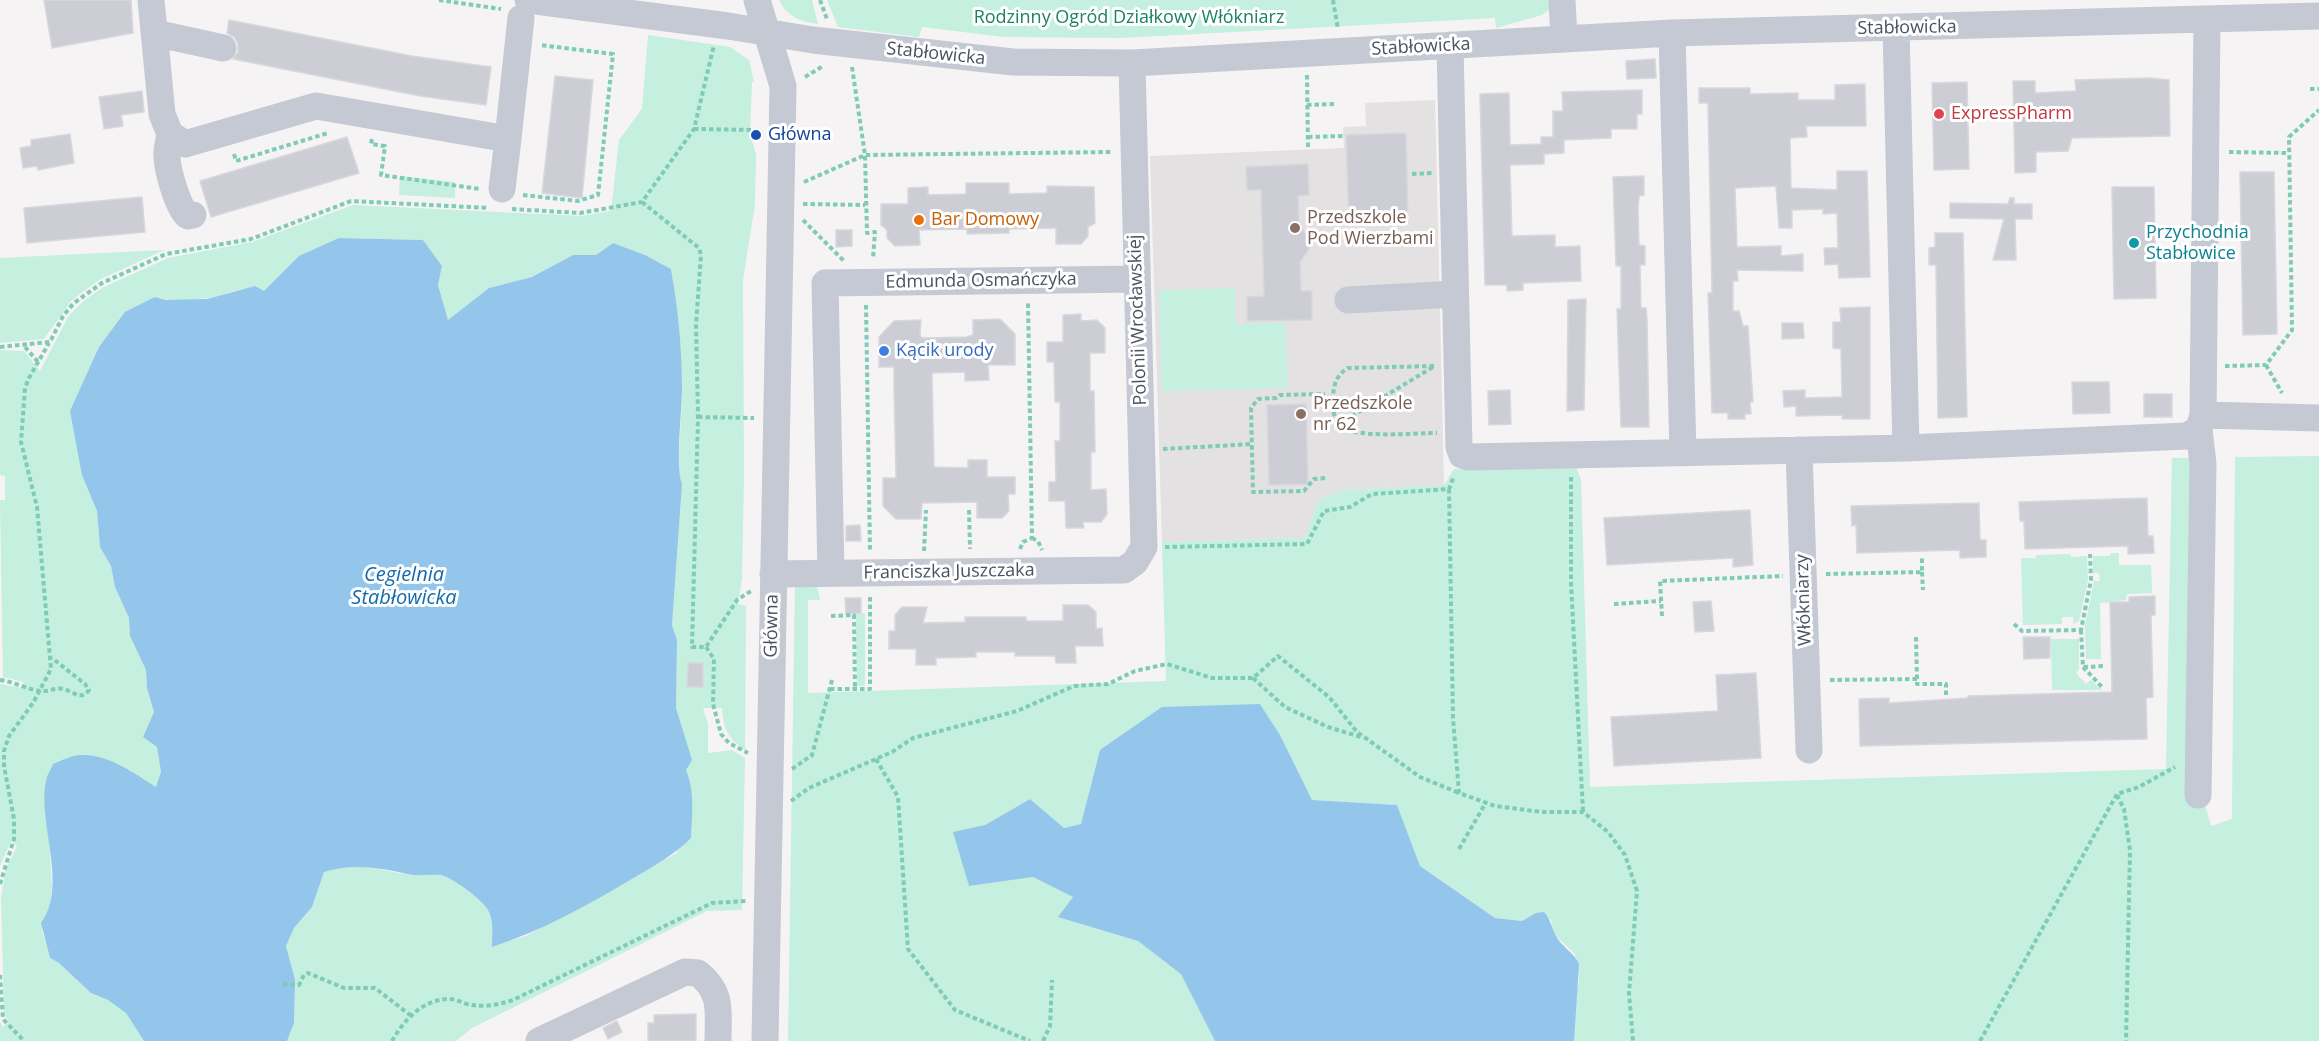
<!DOCTYPE html>
<html>
<head>
<meta charset="utf-8">
<style>
	body { margin:0 }
	canvas { display:block; background:#f5f3f3 }
</style>
</head>
<body>
<canvas width="2319" height="1041"></canvas>
<script>
const ctx = document.querySelector('canvas').getContext('2d');
ctx.lineJoin = 'round';
function paint(path, color) {
  ctx.fillStyle = color;
  ctx.fill(path, 'evenodd');
}
function trace(path, color, width, dash) {
  ctx.strokeStyle = color;
  ctx.lineWidth = width;
  ctx.lineCap = dash ? 'butt' : 'round';
  ctx.setLineDash(dash || []);
  ctx.stroke(path);
}
function drawText(font, color, halo, rows, align = 'center') {
  ctx.font = font + ' "Open Sans",sans-serif';
  ctx.lineWidth = 6;
  ctx.setLineDash([]);
  ctx.textBaseline = 'middle';
  ctx.strokeStyle = halo;
  ctx.fillStyle = color;
  for (const [text, x, y, turn = 0] of rows) {
    ctx.save();
    ctx.translate(x, y);
    ctx.rotate((+turn || 0) * Math.PI / 180);
    ctx.textAlign = isNaN(turn) ? turn : align;
    if (halo) ctx.strokeText(text, 0, 0);
    ctx.fillText(text, 0, 0);
    ctx.restore();
  }
}
const education = new Path2D(`
	M 1435,100 L 1444,485 L 1342,490 L 1318,501 L 1305,538 L 1162,542 L 1150,156 L 1344,148 L 1343,127 L 1366,126 L 1365,103 Z`);
const green = new Path2D(`
	M 779,0 L 812,0 L 818,24 C 800,21 787,17 779,0 Z
	M 827,0 L 1550,0 L 1550,9 L 1542,15 L 1496,28 L 1495,18 L 1122,38 L 1004,37 L 922,27 L 919,37 L 838,27 Z
	M 648,35 L 730,47 L 749,60 L 754,82 L 752,82 L 750,134 L 756,154 L 755,204 L 743,280 L 744,475 L 742,578 L 738,604 L 746,606 L 745,750 C 728,739 723,728 722,708 L 703,708 L 708,724 L 708,753 L 732,750 L 745,758 L 742,910 L 707,911 L 472,1028 L 456,1041 L 287,1041 L 294,1023 L 295,981 L 286,946 L 294,928 L 312,907 L 324,872 C 358,860 379,871 411,875 C 421,876 433,874 443,876 C 457,879 481,898 488,909 C 494,919 492,935 492,946 L 526,936 L 677,853 L 689,778 L 686,770 L 684,735 L 676,708 L 677,640 L 672,625 L 682,484 C 675,464 683,414 682,388 C 682,350 678,307 671,269 L 645,255 L 613,243 L 596,255 L 573,255 L 532,277 L 489,288 L 448,320 L 438,285 L 442,266 L 423,240 L 339,238 L 264,291 C 247,283 227,295 208,298 C 192,301 171,302 155,297 L 99,347 L 89,373 L 82,475 L 97,511 L 100,547 L 111,566 L 115,587 L 129,618 L 130,636 L 146,670 L 147,688 L 154,712 L 143,737 L 157,747 L 161,772 L 156,788 L 129,770 L 53,764 L 46,782 L 52,887 L 49,913 L 42,931 L 50,958 L 59,963 L 91,993 L 108,1000 L 126,1013 L 144,1041 L 0,1041 L 0,1021 L 2,1027 L 9,1022 L 4,1013 L 1,897 L 6,869 L 17,846 L 11,841 L 0,866 L 0,684 L 22,688 L 24,682 L 3,677 L 0,500 L 5,500 L 5,476 L 0,475 L 0,350 L 24,351 L 40,371 L 69,315 L 86,299 L 104,287 L 168,258 L 252,242 L 353,205 L 582,216 L 611,211 L 619,140 L 642,109 Z
	M 400,176 L 455,182 L 455,198 L 399,195 Z
	M 164,250 L 99,280 L 72,300 L 44,339 L 0,343 L 0,258 Z
	M 1235,288 L 1236,324 L 1285,323 L 1288,388 L 1162,391 L 1159,290 Z
	M 2319,456 L 2319,1041 L 1574,1041 L 1575,997 L 1579,980 L 1575,954 L 1555,935 L 1551,920 L 1536,913 L 1522,921 L 1495,918 L 1420,866 L 1397,805 L 1312,800 L 1280,735 L 1260,704 L 1232,706 L 1100,750 L 1081,824 L 1064,828 L 1030,799 L 985,825 L 954,832 L 969,886 L 1033,877 L 1073,897 L 1059,917 L 1138,941 L 1182,974 L 1215,1041 L 788,1041 L 795,584 L 817,586 L 820,600 L 808,600 L 808,693 L 1166,681 L 1162,542 L 1305,538 L 1318,501 L 1342,490 L 1444,485 L 1454,469 L 1576,468 L 1581,479 L 1590,787 L 2166,769 L 2172,458 L 2192,458 L 2190,753 L 2211,826 L 2232,819 L 2235,457 Z
	M 2111,553 L 2119,553 L 2119,565 L 2151,565 L 2152,593 L 2127,594 L 2126,600 L 2100,603 L 2101,659 L 2086,659 L 2085,626 L 2094,581 L 2100,581 L 2099,573 L 2093,573 L 2093,556 L 2110,556 Z
	M 2070,554 L 2071,557 L 2087,556 L 2088,580 L 2079,621 L 2073,624 L 2073,617 L 2062,617 L 2062,624 L 2023,625 L 2021,558 L 2036,558 L 2036,555 Z
	M 856,613 L 865,613 L 865,686 L 857,686 Z
	M 2051,639 L 2079,639 L 2079,669 L 2076,673 L 2086,684 L 2091,680 L 2102,690 L 2052,690 Z`);
const water = new Path2D(`
	M 339,238 L 423,240 L 442,266 L 438,285 L 448,320 L 489,288 L 532,277 L 573,255 L 596,255 L 613,243 L 645,255 L 671,269 C 678,308 682,348 682,388 C 682,413 675,464 682,484 L 672,625 L 677,640 L 676,708 L 692,760 L 686,770 C 695,791 692,816 691,838 C 673,856 652,867 630,880 C 586,906 541,931 492,947 C 492,935 494,920 488,910 C 483,900 454,879 444,876 C 432,873 419,877 407,874 C 380,868 351,863 324,872 L 312,907 L 294,928 L 286,946 L 295,980 L 294,1023 L 287,1041 L 144,1041 L 126,1013 L 108,1000 L 91,993 L 59,963 L 50,958 L 41,923 C 69,886 37,822 46,781 C 47,775 51,769 53,764 C 61,761 72,755 81,755 C 108,754 134,773 156,787 L 161,772 L 157,747 L 143,737 L 154,712 L 147,688 L 146,670 L 130,636 L 129,618 L 115,587 L 111,566 L 100,547 L 97,511 L 82,475 L 70,411 L 99,347 L 125,312 L 155,297 L 166,300 L 207,299 L 255,286 L 264,291 L 299,256 Z
	M 1260,704 L 1280,735 L 1312,800 L 1397,805 L 1420,866 L 1495,918 L 1522,921 L 1536,913 L 1544,912 C 1550,919 1551,925 1555,934 C 1560,946 1573,951 1579,964 L 1574,1041 L 1215,1041 L 1181,974 L 1138,941 L 1058,917 L 1073,897 L 1033,877 L 969,886 L 953,832 L 985,825 L 1030,799 L 1064,828 L 1081,824 L 1100,750 L 1162,707 Z`);
const building = new Path2D(`
	M 44,0 L 131,0 L 133,33 L 52,48 Z
	M 229,20 L 412,56 L 491,67 L 486,105 L 420,96 L 233,59 L 238,52 L 238,44 L 234,37 L 227,33 Z
	M 1655,59 L 1656,78 L 1627,79 L 1626,61 Z
	M 555,76 L 593,80 L 582,198 L 542,193 Z
	M 2150,78 L 2169,80 L 2170,136 L 2072,138 L 2068,151 L 2036,152 L 2036,172 L 2015,173 L 2013,81 L 2035,81 L 2035,93 L 2076,91 L 2075,80 Z
	M 1967,82 L 1969,169 L 1934,170 L 1932,83 Z
	M 1865,84 L 1866,126 L 1806,126 L 1807,137 L 1790,138 L 1791,188 L 1837,190 L 1837,171 L 1867,171 L 1870,277 L 1839,278 L 1838,264 L 1825,265 L 1824,248 L 1838,248 L 1837,213 L 1823,214 L 1823,209 L 1792,210 L 1792,228 L 1779,228 L 1776,186 L 1735,188 L 1737,247 L 1781,246 L 1781,256 L 1803,254 L 1803,271 L 1737,270 L 1738,281 L 1733,281 L 1733,311 L 1739,311 L 1743,326 L 1748,326 L 1753,402 L 1750,402 L 1751,414 L 1745,414 L 1745,419 L 1728,419 L 1728,413 L 1712,413 L 1708,293 L 1712,293 L 1708,103 L 1699,103 L 1699,88 L 1750,88 L 1750,94 L 1798,93 L 1798,100 L 1835,100 L 1835,85 Z
	M 1642,90 L 1642,114 L 1637,114 L 1637,129 L 1611,129 L 1611,138 L 1564,140 L 1564,153 L 1544,154 L 1544,164 L 1510,165 L 1512,236 L 1555,235 L 1555,247 L 1580,246 L 1581,281 L 1523,283 L 1523,290 L 1507,291 L 1507,285 L 1485,285 L 1480,94 L 1509,93 L 1510,145 L 1541,144 L 1541,137 L 1553,137 L 1553,111 L 1563,111 L 1562,92 Z
	M 142,91 L 144,112 L 121,115 L 123,126 L 104,129 L 99,97 Z
	M 1406,133 L 1408,223 L 1349,224 L 1346,135 Z
	M 70,134 L 74,163 L 38,170 L 37,166 L 23,168 L 20,148 L 31,146 L 31,140 Z
	M 347,137 L 359,173 L 211,217 L 200,181 Z
	M 1308,164 L 1309,195 L 1298,196 L 1299,226 L 1311,239 L 1311,246 L 1300,262 L 1301,291 L 1312,291 L 1312,320 L 1247,321 L 1247,297 L 1264,296 L 1261,190 L 1247,190 L 1246,167 Z
	M 2240,172 L 2274,172 L 2277,334 L 2243,335 Z
	M 1644,176 L 1644,195 L 1639,196 L 1638,211 L 1639,245 L 1645,246 L 1645,265 L 1640,265 L 1641,308 L 1646,308 L 1647,320 L 1649,427 L 1621,427 L 1617,309 L 1621,309 L 1621,266 L 1616,266 L 1613,177 Z
	M 966,183 L 1009,183 L 1009,194 L 1047,193 L 1047,186 L 1094,187 L 1095,223 L 1088,227 L 1088,236 L 1081,244 L 1056,244 L 1056,228 L 1009,229 L 1009,233 L 967,234 L 967,229 L 919,230 L 920,245 L 895,246 L 887,238 L 887,230 L 881,225 L 881,204 L 908,204 L 908,188 L 928,187 L 928,195 L 966,194 Z
	M 2112,187 L 2154,187 L 2156,298 L 2114,299 Z
	M 142,197 L 145,232 L 27,243 L 24,208 Z
	M 2010,198 L 2014,198 L 2014,204 L 2032,204 L 2032,219 L 2015,219 L 2016,260 L 1993,260 L 2004,219 L 1950,218 L 1950,203 L 2008,204 Z
	M 836,230 L 852,230 L 852,246 L 836,247 Z
	M 1935,233 L 1963,233 L 1967,417 L 1938,418 L 1936,265 L 1929,265 L 1929,248 L 1935,247 Z
	M 1586,299 L 1584,410 L 1567,411 L 1568,300 Z
	M 1870,307 L 1870,419 L 1842,419 L 1842,415 L 1796,416 L 1796,406 L 1784,407 L 1783,391 L 1805,390 L 1805,398 L 1842,397 L 1841,349 L 1833,348 L 1833,322 L 1841,322 L 1840,308 Z
	M 1081,314 L 1081,321 L 1097,320 L 1105,328 L 1105,353 L 1090,353 L 1090,391 L 1094,391 L 1095,452 L 1091,452 L 1091,490 L 1106,489 L 1107,514 L 1101,522 L 1083,522 L 1084,528 L 1066,528 L 1065,501 L 1049,501 L 1049,482 L 1056,482 L 1055,441 L 1060,441 L 1060,402 L 1055,402 L 1054,362 L 1047,362 L 1047,342 L 1063,342 L 1063,315 Z
	M 1000,319 L 1015,334 L 1015,365 L 988,365 L 989,380 L 965,381 L 965,372 L 932,373 L 934,467 L 968,468 L 968,460 L 987,460 L 987,477 L 1015,477 L 1015,494 L 1008,494 L 1009,511 L 1002,518 L 977,518 L 977,502 L 922,503 L 921,519 L 896,519 L 883,506 L 883,478 L 896,478 L 894,388 L 894,367 L 879,367 L 879,337 L 894,321 L 921,320 L 920,336 L 923,338 L 966,337 L 973,335 L 973,320 Z
	M 1782,323 L 1803,323 L 1804,338 L 1782,339 Z
	M 2072,382 L 2109,382 L 2110,413 L 2073,414 Z
	M 1510,390 L 1511,424 L 1489,425 L 1488,391 Z
	M 2144,394 L 2172,394 L 2172,417 L 2144,417 Z
	M 1306,404 L 1308,484 L 1269,485 L 1267,405 Z
	M 2147,498 L 2148,536 L 2153,536 L 2154,553 L 2128,554 L 2128,546 L 2025,549 L 2024,521 L 2020,521 L 2019,502 Z
	M 1979,503 L 1980,540 L 1986,540 L 1986,557 L 1960,558 L 1960,550 L 1857,553 L 1856,525 L 1852,526 L 1851,506 Z
	M 1750,510 L 1753,565 L 1733,567 L 1733,558 L 1607,565 L 1604,518 Z
	M 860,525 L 861,541 L 846,541 L 846,526 Z
	M 2155,596 L 2155,615 L 2151,615 L 2153,697 L 2146,698 L 2147,739 L 1860,746 L 1859,699 L 1889,698 L 1889,703 L 1968,698 L 1968,696 L 2112,692 L 2110,602 L 2129,602 L 2129,597 Z
	M 845,598 L 861,598 L 861,613 L 846,614 Z
	M 1711,601 L 1714,631 L 1695,632 L 1693,602 Z
	M 1063,605 L 1088,605 L 1096,612 L 1096,629 L 1102,628 L 1103,646 L 1075,646 L 1076,663 L 1056,663 L 1055,656 L 1015,656 L 1015,652 L 976,652 L 976,657 L 936,658 L 936,665 L 916,665 L 916,649 L 889,649 L 889,631 L 895,631 L 895,615 L 902,607 L 927,607 L 923,623 L 965,622 L 965,617 L 1026,617 L 1026,621 L 1063,621 Z
	M 2023,637 L 2050,637 L 2050,658 L 2024,659 Z
	M 688,663 L 703,663 L 703,687 L 687,687 Z
	M 1756,673 L 1761,758 L 1614,766 L 1611,717 L 1718,711 L 1716,675 Z
	M 696,1014 L 696,1041 L 648,1041 L 648,1023 L 654,1023 L 654,1015 Z
	M 617,1021 L 622,1032 L 608,1039 L 603,1028 Z`);
const path = new Path2D(`
	M 439,0 L 501,9
	M 820,0 L 827,19
	M 1333,0 L 1338,29
	M 852,67 L 865,155 L 867,233 L 875,232 L 873,258
	M 1307,75 L 1308,147
	M 805,77 L 823,66
	M 2310,89 L 2319,89
	M 1307,105 L 1334,104
	M 694,129 L 759,130
	M 1308,137 L 1343,136
	M 372,139 L 371,144 L 385,146 L 381,175 L 480,189
	M 2229,152 L 2288,153
	M 234,154 L 236,161 L 328,133
	M 1412,174 L 1432,173
	M 804,182 L 865,155 L 1112,152
	M 523,195 L 578,201 L 598,195 L 613,54 L 540,45
	M 642,202 L 699,248 L 701,255 L 696,325 L 698,417 L 692,647 L 706,647 L 737,600 L 751,591
	M 803,204 L 865,205
	M 512,209 L 580,213 L 642,202 L 694,129 L 714,45
	M 803,220 L 844,261
	M 866,305 L 870,552
	M 0,347 L 50,342 L 63,316 L 74,303 L 102,283 L 166,254 L 251,239 L 351,201 L 489,208
	M 25,347 L 38,362
	M 2266,365 L 2282,393
	M 1434,366 L 1348,368 C 1336,375 1333,386 1333,400 C 1333,409 1333,419 1341,426 C 1355,439 1416,433 1437,433
	M 2225,366 L 2266,365 L 2292,330 L 2289,137 L 2319,110
	M 698,417 L 754,418
	M 1339,424 L 1433,367
	M 1163,449 L 1252,444
	M 1571,477 L 1571,583 L 1583,812
	M 1325,478 L 1314,479 L 1304,491 L 1253,492 L 1251,408 L 1258,399 L 1276,398 L 1280,395 L 1325,394
	M 1449,489 L 1453,718 L 1459,793 L 1495,806 L 1542,812 L 1583,812 L 1608,832 L 1625,855 L 1637,891 L 1629,993 L 1633,1041
	M 969,510 L 970,549
	M 1032,538 L 1038,541 L 1042,550
	M 1165,547 L 1307,544 L 1324,511 L 1350,507 L 1372,494 L 1449,489 L 1454,476
	M 1020,549 L 1023,542 L 1032,538 L 1028,302
	M 924,551 L 926,510
	M 1922,572 L 1923,590
	M 1826,574 L 1922,572 L 1922,558
	M 1614,604 L 1661,601
	M 831,616 L 854,615 L 855,689
	M 1662,616 L 1660,581 L 1783,576
	M 2014,624 L 2022,631 L 2081,630 L 2091,580 L 2090,554
	M 2081,630 L 2083,667 L 2105,666
	M 1916,637 L 1917,679
	M 706,647 L 714,659 L 713,704 L 721,734 L 729,743 L 748,753
	M 2083,667 L 2102,687
	M 1253,678 L 1285,707 L 1328,727 L 1361,737
	M 0,680 C 15,682 29,690 41,691 C 49,692 56,687 64,689 C 74,692 81,701 89,690 L 85,684 L 52,658
	M 1830,680 L 1917,679 L 1917,684 L 1946,684 L 1946,697
	M 830,689 L 870,689 L 870,596
	M 876,759 L 898,797 L 908,949 L 955,1010 L 1030,1041
	M 792,769 L 812,755 L 832,680
	M 2117,795 L 2124,809 L 2130,850 L 2126,1041
	M 791,801 L 809,788 L 892,752 L 913,738 L 1017,711 L 1074,686 L 1108,684 L 1135,671 L 1167,664 L 1212,678 L 1253,678 L 1278,656 L 1329,697 L 1357,732 L 1420,777 L 1459,793
	M 1459,849 L 1485,804
	M 0,884 L 14,839 L 14,819 L 4,766 L 4,751 L 9,736 L 33,703 L 51,669 L 37,507 L 21,442 L 25,388 L 29,378 L 49,343
	M 0,975 L 3,1019 L 24,1041
	M 283,984 L 299,985 L 304,975 L 308,973 L 344,988 L 375,988 L 410,1015
	M 392,1041 C 404,1020 423,999 449,999 C 455,999 461,1002 467,1004 C 483,1008 497,1005 513,1000 L 712,903 L 746,901
	M 1043,1041 L 1050,1026 L 1052,980
	M 1980,1041 L 2117,794 L 2139,787 L 2175,767`);
const minor = new Path2D(`
	M 151,0 L 162,114 L 170,134 L 185,144 L 316,106 L 508,139 L 521,18
	M 528,0 L 728,26 L 813,40 L 1013,62 L 1132,63 L 1672,33 L 2319,16
	M 757,0 L 783,86 L 765,1041
	M 1562,0 L 1564,39
	M 1896,28 L 1906,448
	M 155,33 L 223,48
	M 1672,33 L 1683,453
	M 1450,45 L 1459,447 L 1462,455 L 1468,457 L 1906,448 L 2187,436 L 2199,429 L 2203,415 L 2207,19
	M 170,134 C 169,140 167,147 167,153 C 166,167 178,209 188,216 L 193,215
	M 502,189 L 508,139
	M 1348,300 L 1455,294
	M 2203,415 L 2319,418
	M 1799,450 L 1809,750
	M 831,573 L 825,283 L 1137,279
	M 773,574 L 1124,570 L 1135,562 L 1144,547 L 1132,63
	M 2198,795 L 2203,464 L 2199,429
	M 539,1041 L 685,972 L 698,973 C 723,993 718,1011 718,1041`);
const markers = [
	[1939,114,6,"#e0444e"],
	[756,135,6,"#1a4fb4"],
	[919,220,6,"#e8710a"],
	[1295,228,6,"#8d6e63"],
	[2134,243,6,"#0f9aa8"],
	[884,351,6,"#3f7fe0"],
	[1301,414,6,"#8d6e63"]
];
const parkNames = [
	["Rodzinny Ogród Działkowy Włókniarz",1129,18]
];
const streetNames = [
	["Stabłowicka",1907,28,-1],
	["Stabłowicka",1421,47,-3],
	["Stabłowicka",936,54,6],
	["Edmunda Osmańczyka",981,281,-1],
	["Polonii Wrocławskiej",1138,320,-92],
	["Franciszka Juszczaka",949,572,-1],
	["Włókniarzy",1804,600,-92],
	["Główna",772,626,-89]
];
const healthNames = [
	["ExpressPharm",1951,114]
];
const transitNames = [
	["Główna",768,135]
];
const educationNames = [
	["Przedszkole",1307,218],
	["Pod Wierzbami",1307,239],
	["Przedszkole",1313,404],
	["nr 62",1313,425]
];
const foodNames = [
	["Bar Domowy",931,220]
];
const cultureNames = [
	["Przychodnia",2146,233],
	["Stabłowice",2146,254]
];
const shopNames = [
	["Kącik urody",896,351]
];
const waterNames = [
	["Cegielnia",404,575],
	["Stabłowicka",404,598]
];
paint(education, '#e3e1e2');
paint(green, '#c5efdf');
paint(water, '#94c5ea');
paint(building, '#cdced5');
trace(building, '#d7d8de', 1.5);
trace(path, '#7eccb7', 4, [4.5, 3]);
trace(minor, '#c4c9d3', 27);
for (const [x, y, r, color] of markers) {
  const dot = new Path2D();
  dot.arc(x, y, r, 0, 2 * Math.PI);
  ctx.fillStyle = color;
  ctx.fill(dot);
  trace(dot, '#fff', 2);
}
drawText('18px', '#1c8165', '#fff', parkNames);
drawText('18px', '#4b5160', '#fff', streetNames);
drawText('18px', '#be3a42', '#fff', healthNames, 'left');
drawText('18px', '#164399', '#fff', transitNames, 'left');
drawText('18px', '#785e54', '#fff', educationNames, 'left');
drawText('18px', '#c56008', '#fff', foodNames, 'left');
drawText('18px', '#0d838f', '#fff', cultureNames, 'left');
drawText('18px', '#366cbe', '#fff', shopNames, 'left');
drawText('italic 20px', '#1269ab', '#fff', waterNames);
</script>
</body>
</html>
